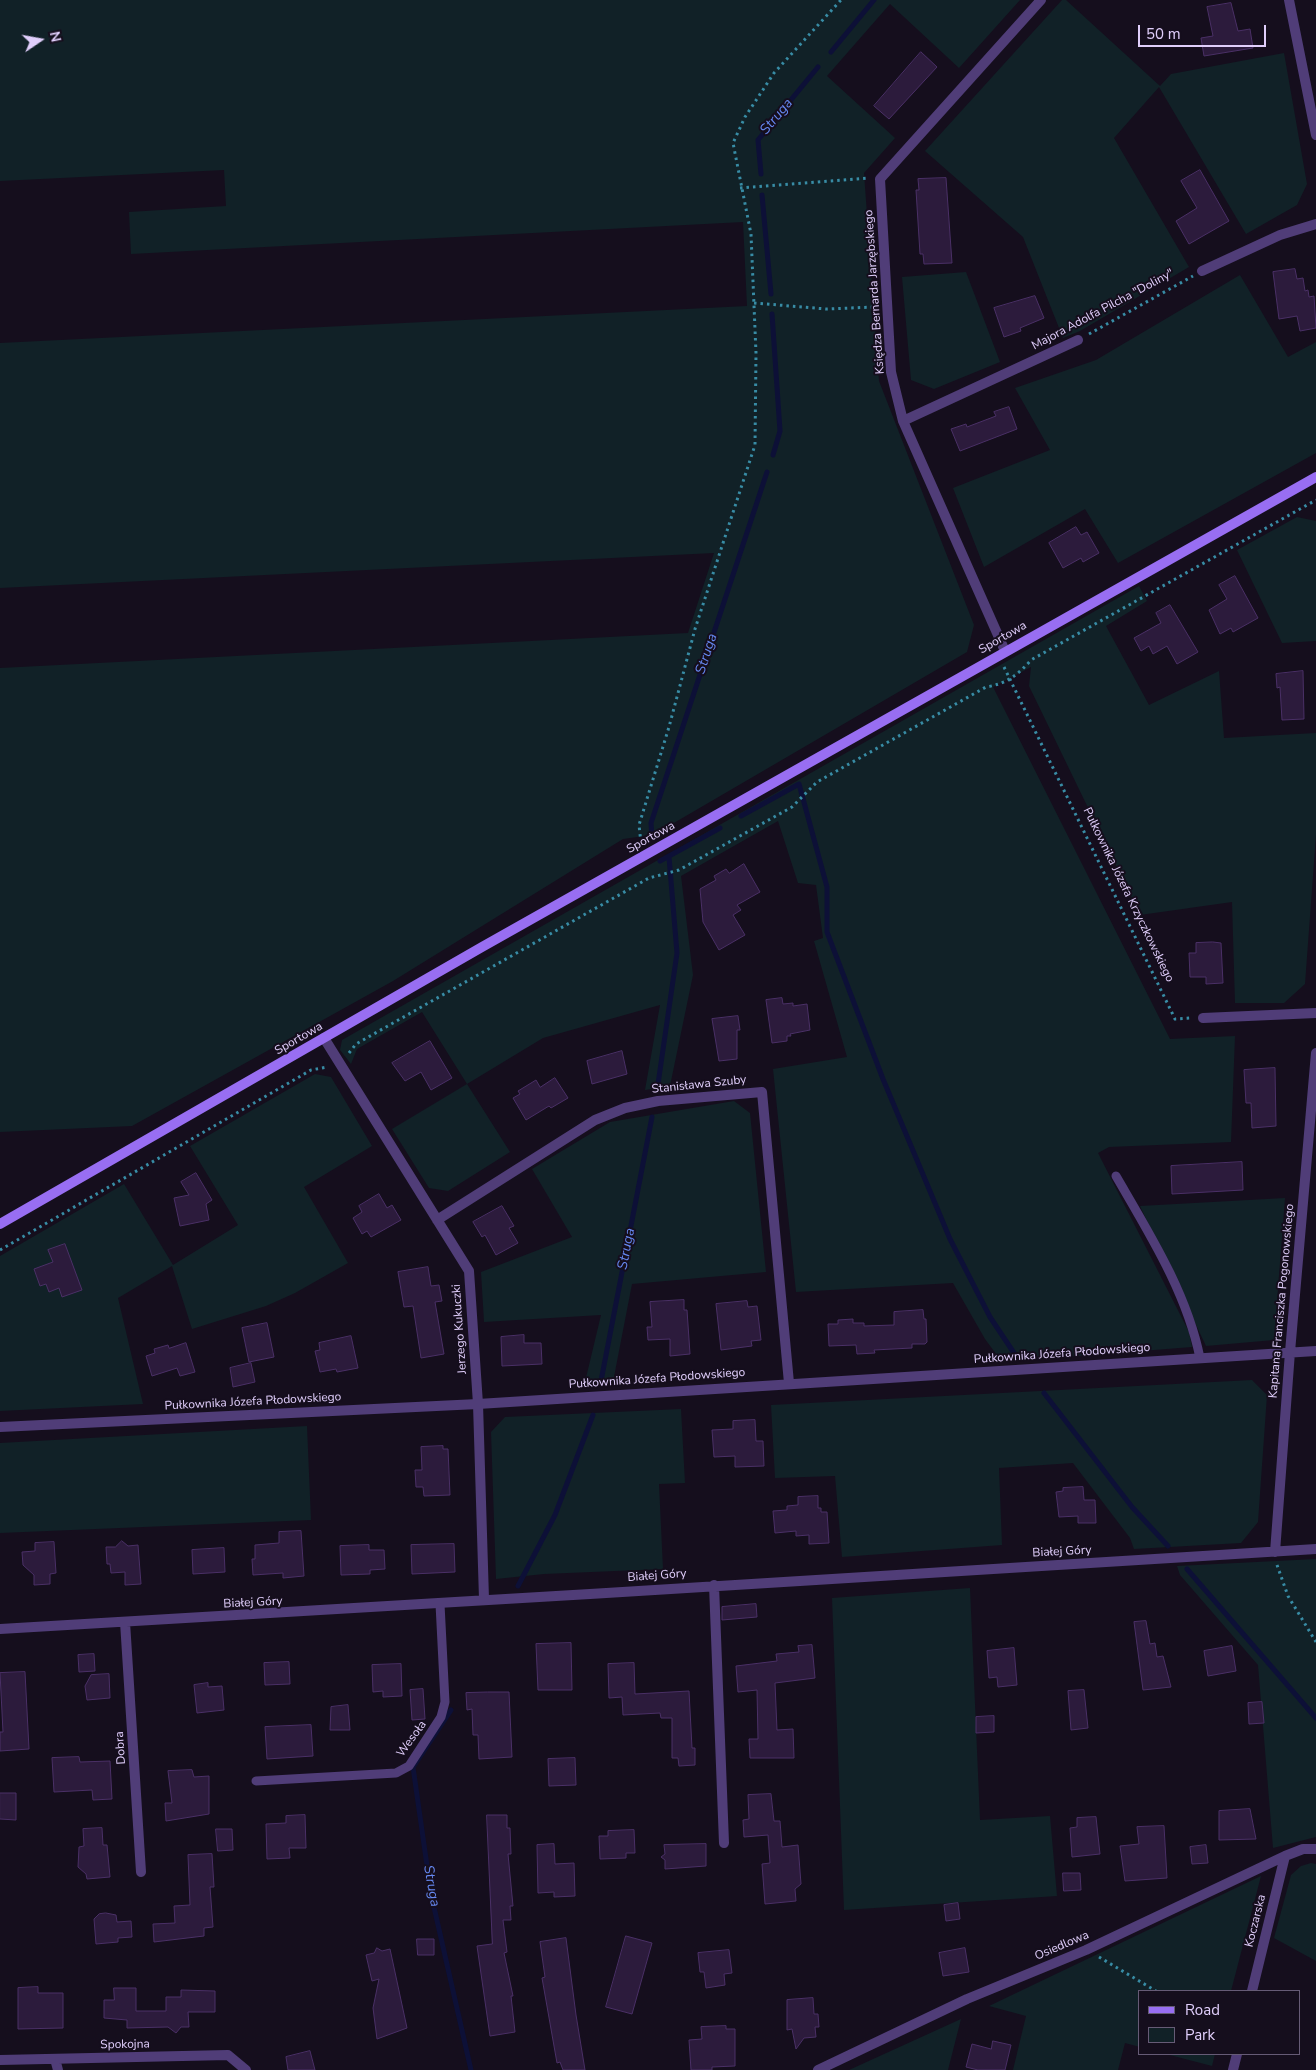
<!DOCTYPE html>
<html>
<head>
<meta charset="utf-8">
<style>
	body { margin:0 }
	#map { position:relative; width:1316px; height:2070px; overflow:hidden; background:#150e1d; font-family:"Nunito Sans",sans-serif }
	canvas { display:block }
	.legend { position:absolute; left:1138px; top:1990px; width:162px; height:65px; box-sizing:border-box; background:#150e1d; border:1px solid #665b76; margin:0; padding:6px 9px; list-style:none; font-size:15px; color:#e0cefb }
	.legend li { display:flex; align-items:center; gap:10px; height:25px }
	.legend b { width:25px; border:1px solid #665b76 }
	.north { position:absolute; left:15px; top:15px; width:50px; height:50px; -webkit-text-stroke:4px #150e1d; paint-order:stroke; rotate:78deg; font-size:14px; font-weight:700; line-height:20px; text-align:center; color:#e0cefb }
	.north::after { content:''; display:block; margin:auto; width:18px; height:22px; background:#e0cefb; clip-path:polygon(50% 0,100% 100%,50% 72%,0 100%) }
	.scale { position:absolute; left:1138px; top:25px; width:128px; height:22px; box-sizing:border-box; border:2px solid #e0cefb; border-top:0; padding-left:6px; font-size:15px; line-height:18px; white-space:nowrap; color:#e0cefb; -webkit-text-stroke:4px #150e1d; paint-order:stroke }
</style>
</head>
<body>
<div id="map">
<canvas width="1316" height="2070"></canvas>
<ul class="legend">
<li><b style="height:6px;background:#986ef2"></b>Road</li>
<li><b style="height:14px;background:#112127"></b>Park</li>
</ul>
<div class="north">N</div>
<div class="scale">50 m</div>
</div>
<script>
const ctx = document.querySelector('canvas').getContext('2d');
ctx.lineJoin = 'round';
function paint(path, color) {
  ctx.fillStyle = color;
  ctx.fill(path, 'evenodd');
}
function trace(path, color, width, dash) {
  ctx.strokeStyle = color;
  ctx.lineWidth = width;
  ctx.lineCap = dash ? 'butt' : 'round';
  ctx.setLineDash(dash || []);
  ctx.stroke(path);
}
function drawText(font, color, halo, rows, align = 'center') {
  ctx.font = font + ' "Nunito Sans",sans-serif';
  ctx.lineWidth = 4;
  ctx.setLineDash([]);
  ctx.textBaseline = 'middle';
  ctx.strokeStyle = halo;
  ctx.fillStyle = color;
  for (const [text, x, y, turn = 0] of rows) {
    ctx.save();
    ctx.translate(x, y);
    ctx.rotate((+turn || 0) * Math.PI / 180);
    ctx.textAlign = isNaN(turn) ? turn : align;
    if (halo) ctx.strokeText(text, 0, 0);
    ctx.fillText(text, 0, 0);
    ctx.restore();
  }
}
const green = new Path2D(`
	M 0,0 L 1020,0 L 959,68 L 890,4 L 827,76 L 895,138 L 864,173 L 879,381 L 974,625 L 967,652 L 667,827 L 644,836 L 623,839 L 393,981 L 132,1126 L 0,1132 L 0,668 L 688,633 L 714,553 L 0,588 L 0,343 L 747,306 L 743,222 L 131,254 L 129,212 L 226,206 L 224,170 L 0,181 Z
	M 1062,0 L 1066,0 L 1160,86 L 1171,74 L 1284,53 L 1307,184 L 1297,205 L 1246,234 L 1159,87 L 1114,138 L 1189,267 L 1080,331 L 1063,338 L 1023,237 L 925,151 Z
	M 966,272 L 1000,362 L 934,389 L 911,380 L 902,277 Z
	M 1240,275 L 1288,357 L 1316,342 L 1316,453 L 1118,563 L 1085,509 L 984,567 L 953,488 L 1050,450 L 1015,388 L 1096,360 Z
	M 1297,517 L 1316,521 L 1316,641 L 1282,643 L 1237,550 Z
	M 1139,586 L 1147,601 L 1106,626 L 1149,705 L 1219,671 L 1224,738 L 1316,733 L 1316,835 L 1305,984 L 1284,1003 L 1235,1003 L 1232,902 L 1140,915 L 1029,686 L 1031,667 L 993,687 L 1170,1039 L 1235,1036 L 1231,1142 L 1109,1147 L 1098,1153 L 1189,1332 L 1192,1347 L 1002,1362 L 985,1339 L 953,1283 L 796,1292 L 773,1069 L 847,1057 L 814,941 L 823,938 L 816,885 L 798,883 L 778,821 L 681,876 L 693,975 L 670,1086 L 645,1090 L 660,1005 L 543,1038 L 467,1084 L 510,1152 L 448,1191 L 429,1188 L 392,1129 L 467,1084 L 422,1012 L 357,1049 L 351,1064 L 340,1050 L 342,1040 Z
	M 315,1074 L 331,1077 L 372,1146 L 304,1187 L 348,1263 L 295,1293 L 266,1306 L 192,1329 L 172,1266 L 118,1298 L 143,1404 L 0,1411 L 0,1256 L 124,1184 L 173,1265 L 238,1225 L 190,1146 Z
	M 734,1101 L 750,1113 L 766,1272 L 632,1284 L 613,1382 L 585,1382 L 601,1315 L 484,1322 L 481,1272 L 572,1237 L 532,1169 L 610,1122 Z
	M 1285,1198 L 1274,1340 L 1206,1346 L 1140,1206 Z
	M 1252,1380 L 1267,1395 L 1258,1522 L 1241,1543 L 1134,1549 L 1130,1538 L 1073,1463 L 999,1468 L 1002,1545 L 842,1557 L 835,1476 L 775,1478 L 771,1405 Z
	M 681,1409 L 685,1483 L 659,1484 L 663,1569 L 544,1574 L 496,1579 L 491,1432 L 505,1417 Z
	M 307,1426 L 311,1520 L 0,1533 L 0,1443 Z
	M 1316,1559 L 1316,1837 L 1273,1848 L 1258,1665 L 1180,1575 L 1177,1566 Z
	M 970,1588 L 980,1820 L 1050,1816 L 1057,1896 L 844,1910 L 832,1598 Z
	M 1311,1863 L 1316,1864 L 1316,1961 L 1274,1938 L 1291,1875 L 1301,1866 Z
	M 1261,1876 L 1231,1991 L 1140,1991 L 1140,2047 L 1125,2043 L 1118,2070 L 1013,2070 L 1026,2016 L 989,2006 Z
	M 961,2019 L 948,2070 L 849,2070 Z
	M 1166,2054 L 1215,2054 L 1212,2066 Z`);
const stream = new Path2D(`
	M 831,52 L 874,0
	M 761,174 L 758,140 L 818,67
	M 762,195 L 771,294
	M 772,314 L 780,431 L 773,455
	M 741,816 L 799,784 L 827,887 L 827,932 L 883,1079 L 950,1239 L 990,1317 L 1016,1356
	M 652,837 L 651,823 L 767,472
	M 660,861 L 720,828
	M 658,1084 L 677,953 L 669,857
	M 601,1381 L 652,1117
	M 1044,1393 L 1132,1507 L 1168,1546
	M 1187,1569 L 1316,1718
	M 518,1586 L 555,1515 L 593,1415
	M 451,1710 L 413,1767 L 431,1894 L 471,2070`);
const building = new Path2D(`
	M 1231,3 L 1238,31 L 1250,29 L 1253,48 L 1204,56 L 1201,38 L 1213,36 L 1207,7 Z
	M 921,52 L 937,67 L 889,119 L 874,106 Z
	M 1200,170 L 1229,221 L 1189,244 L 1176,221 L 1197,208 L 1181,181 Z
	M 946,178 L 952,263 L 924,264 L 923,254 L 920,254 L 916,190 L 919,190 L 918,179 Z
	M 1295,269 L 1297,279 L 1303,278 L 1305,291 L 1308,290 L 1309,297 L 1314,296 L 1316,328 L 1300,331 L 1297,316 L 1279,319 L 1273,272 Z
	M 1035,296 L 1044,318 L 1020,328 L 1021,331 L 1004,337 L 994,308 Z
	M 1009,407 L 1017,429 L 960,451 L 951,429 L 966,424 L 967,427 L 996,416 L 994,412 Z
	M 1076,527 L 1081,535 L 1087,532 L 1099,553 L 1083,562 L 1081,558 L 1063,568 L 1049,543 Z
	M 1235,576 L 1258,618 L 1233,632 L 1231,628 L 1220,634 L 1209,610 L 1227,599 L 1219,585 Z
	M 1170,605 L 1198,652 L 1177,664 L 1167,646 L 1153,654 L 1149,646 L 1141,651 L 1134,638 L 1161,623 L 1156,613 Z
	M 1303,671 L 1304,719 L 1282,720 L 1280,687 L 1277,688 L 1276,674 Z
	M 744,864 L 760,892 L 737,905 L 741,910 L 733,915 L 745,935 L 719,950 L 703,922 L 700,889 L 716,880 L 714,876 L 726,869 L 729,873 Z
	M 1213,942 L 1221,943 L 1223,983 L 1206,984 L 1206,977 L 1190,977 L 1189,953 L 1196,953 L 1196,943 Z
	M 782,998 L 783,1004 L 793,1003 L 793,1006 L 807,1004 L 810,1030 L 790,1034 L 791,1036 L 787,1036 L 787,1041 L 772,1043 L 766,1000 Z
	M 738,1016 L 740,1030 L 737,1030 L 737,1059 L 719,1061 L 712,1019 Z
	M 430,1041 L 452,1078 L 431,1090 L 421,1072 L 405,1081 L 392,1063 Z
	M 622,1051 L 627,1074 L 592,1084 L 587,1061 Z
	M 1275,1068 L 1276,1126 L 1252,1128 L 1251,1103 L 1246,1103 L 1244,1070 Z
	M 555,1078 L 568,1098 L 551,1108 L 549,1106 L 526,1120 L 513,1098 L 520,1094 L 518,1091 L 536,1080 L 540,1087 Z
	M 1242,1162 L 1243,1190 L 1172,1194 L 1171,1166 Z
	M 196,1173 L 212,1200 L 206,1204 L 209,1220 L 180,1226 L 174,1198 L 189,1195 L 181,1182 Z
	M 379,1194 L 387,1208 L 392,1205 L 401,1220 L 371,1237 L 367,1231 L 362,1234 L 353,1218 L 362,1212 L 359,1206 Z
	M 502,1206 L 514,1226 L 509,1228 L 518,1243 L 496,1255 L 485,1235 L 482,1237 L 473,1222 Z
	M 65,1244 L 82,1290 L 62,1297 L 59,1288 L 49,1292 L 46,1284 L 40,1286 L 34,1269 L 53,1262 L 48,1250 Z
	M 428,1267 L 431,1286 L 439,1285 L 442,1301 L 435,1302 L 444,1354 L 421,1358 L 413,1306 L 404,1307 L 398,1272 Z
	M 684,1300 L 684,1310 L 687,1310 L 690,1354 L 670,1356 L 670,1339 L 648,1340 L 647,1327 L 652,1327 L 650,1302 Z
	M 747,1301 L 748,1307 L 757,1306 L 761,1340 L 751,1341 L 752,1346 L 721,1350 L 716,1304 Z
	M 923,1310 L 924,1319 L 926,1319 L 927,1342 L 925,1344 L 912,1344 L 912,1348 L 874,1350 L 875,1353 L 857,1354 L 856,1345 L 829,1346 L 828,1324 L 838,1324 L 838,1320 L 853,1319 L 853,1323 L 864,1323 L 864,1326 L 894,1325 L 894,1312 Z
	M 267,1323 L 274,1357 L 249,1362 L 242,1328 Z
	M 524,1335 L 524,1343 L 541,1343 L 542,1364 L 502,1366 L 501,1337 Z
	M 351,1336 L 358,1368 L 337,1372 L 336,1369 L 320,1372 L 315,1351 L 320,1350 L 319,1343 Z
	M 186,1343 L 195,1372 L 180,1376 L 177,1368 L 152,1376 L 146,1356 L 155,1353 L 154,1349 L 168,1345 L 169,1348 Z
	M 251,1363 L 255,1382 L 233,1387 L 230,1368 Z
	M 755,1420 L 756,1441 L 763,1441 L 764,1466 L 735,1467 L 735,1456 L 714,1457 L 712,1430 L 733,1429 L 733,1421 Z
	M 443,1446 L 443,1449 L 448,1449 L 450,1495 L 424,1496 L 423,1487 L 416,1487 L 415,1470 L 422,1470 L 421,1447 Z
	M 1083,1487 L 1084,1500 L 1095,1500 L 1096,1523 L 1078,1523 L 1078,1516 L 1059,1517 L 1056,1492 L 1063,1491 L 1063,1488 Z
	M 818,1496 L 818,1508 L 821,1508 L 821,1512 L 827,1512 L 829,1543 L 809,1544 L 809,1535 L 796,1536 L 796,1531 L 775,1533 L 773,1511 L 787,1510 L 787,1506 L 798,1505 L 798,1497 Z
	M 301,1531 L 304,1576 L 283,1578 L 283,1573 L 253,1575 L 252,1559 L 255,1559 L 255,1545 L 279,1543 L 279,1532 Z
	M 122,1541 L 128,1546 L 138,1545 L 141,1584 L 125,1585 L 125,1572 L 111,1573 L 110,1564 L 107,1564 L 106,1547 L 115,1547 Z
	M 54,1542 L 56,1573 L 50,1574 L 50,1584 L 34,1585 L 34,1575 L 23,1565 L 22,1552 L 35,1551 L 35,1543 Z
	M 454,1544 L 455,1572 L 412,1574 L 411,1545 Z
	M 369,1545 L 369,1550 L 384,1550 L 385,1569 L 370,1570 L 370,1574 L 341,1575 L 340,1546 Z
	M 224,1548 L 225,1572 L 193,1574 L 192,1550 Z
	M 756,1604 L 757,1617 L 722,1620 L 722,1607 Z
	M 1146,1621 L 1150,1644 L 1155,1643 L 1157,1657 L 1163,1656 L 1171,1687 L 1143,1690 L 1134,1622 Z
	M 571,1643 L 572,1690 L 538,1690 L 536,1644 Z
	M 812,1645 L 815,1678 L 775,1683 L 777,1730 L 793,1729 L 794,1758 L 750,1758 L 749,1739 L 758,1739 L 757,1690 L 738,1692 L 736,1666 L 777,1661 L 776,1654 L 799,1652 L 798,1646 Z
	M 1232,1646 L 1236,1671 L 1208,1676 L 1204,1651 Z
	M 1014,1648 L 1017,1685 L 998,1687 L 997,1677 L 989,1678 L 987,1651 Z
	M 94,1654 L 95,1671 L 79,1672 L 78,1655 Z
	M 289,1662 L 290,1684 L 265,1685 L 264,1663 Z
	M 634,1663 L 635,1694 L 689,1691 L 692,1748 L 695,1748 L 695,1765 L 679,1766 L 678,1758 L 672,1758 L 672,1718 L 661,1718 L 660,1713 L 623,1715 L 622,1697 L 609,1698 L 608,1664 Z
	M 401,1664 L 402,1696 L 383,1697 L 383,1691 L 373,1692 L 372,1665 Z
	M 25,1672 L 29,1749 L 0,1751 L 0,1732 L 3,1732 L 0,1673 Z
	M 109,1674 L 110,1698 L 87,1700 L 85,1686 L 91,1675 Z
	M 208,1683 L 208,1687 L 222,1686 L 224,1710 L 197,1713 L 194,1685 Z
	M 423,1689 L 425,1719 L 412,1720 L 410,1690 Z
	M 1084,1690 L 1088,1728 L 1071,1730 L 1068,1691 Z
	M 488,1692 L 509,1692 L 512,1757 L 479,1759 L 478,1735 L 473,1735 L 472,1709 L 467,1710 L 466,1693 Z
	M 1262,1702 L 1264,1723 L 1249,1724 L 1248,1703 Z
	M 348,1705 L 350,1730 L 330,1730 L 331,1707 Z
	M 994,1716 L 994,1732 L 976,1733 L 976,1717 Z
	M 311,1725 L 313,1756 L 267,1759 L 265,1727 Z
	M 79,1757 L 80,1762 L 110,1761 L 112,1799 L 93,1800 L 92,1790 L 54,1792 L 52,1758 Z
	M 575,1758 L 576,1785 L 549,1786 L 548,1759 Z
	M 192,1770 L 194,1777 L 209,1776 L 209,1814 L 166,1821 L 165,1803 L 172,1803 L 168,1771 Z
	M 0,1793 L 16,1793 L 16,1820 L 0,1819 Z
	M 771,1794 L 774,1821 L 780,1821 L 782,1847 L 798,1845 L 801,1884 L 795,1889 L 796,1901 L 765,1904 L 762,1864 L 770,1863 L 768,1835 L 744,1837 L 743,1820 L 749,1819 L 748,1795 Z
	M 1250,1809 L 1256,1839 L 1219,1840 L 1219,1811 Z
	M 305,1815 L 306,1848 L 289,1848 L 290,1858 L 267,1859 L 266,1824 L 286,1823 L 286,1816 Z
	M 487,1815 L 507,1815 L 507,1828 L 510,1828 L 511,1854 L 508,1854 L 513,1906 L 510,1906 L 511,1920 L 503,1920 L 507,1952 L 504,1953 L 513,1996 L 511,1996 L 515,2032 L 490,2036 L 477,1946 L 492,1944 Z
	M 1096,1817 L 1100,1854 L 1072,1857 L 1070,1828 L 1077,1827 L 1077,1818 Z
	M 1164,1826 L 1167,1878 L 1125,1881 L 1120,1846 L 1139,1844 L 1137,1827 Z
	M 102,1828 L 103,1845 L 107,1845 L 110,1877 L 87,1879 L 86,1874 L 78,1867 L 79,1847 L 84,1846 L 83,1829 Z
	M 216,1829 L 232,1829 L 233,1850 L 218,1851 Z
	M 634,1830 L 635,1853 L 626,1853 L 626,1858 L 600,1859 L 599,1836 L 608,1836 L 608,1831 Z
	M 554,1844 L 555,1864 L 574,1863 L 575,1896 L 554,1897 L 554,1892 L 538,1893 L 537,1845 Z
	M 706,1844 L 706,1866 L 665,1869 L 665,1860 L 661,1857 L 665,1854 L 664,1845 Z
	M 1206,1845 L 1208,1863 L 1192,1864 L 1190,1847 Z
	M 212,1854 L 214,1887 L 210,1887 L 213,1927 L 204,1928 L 204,1936 L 154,1942 L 153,1924 L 175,1923 L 174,1906 L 190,1905 L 188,1855 Z
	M 1063,1873 L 1080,1873 L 1081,1890 L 1064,1891 Z
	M 958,1903 L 960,1919 L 946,1921 L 944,1905 Z
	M 106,1913 L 116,1915 L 117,1922 L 131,1921 L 132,1937 L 118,1938 L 118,1942 L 96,1944 L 94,1919 L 99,1914 Z
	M 626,1936 L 652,1943 L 632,2014 L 606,2007 Z
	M 566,1938 L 576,2015 L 585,2070 L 563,2070 L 560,2062 L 557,2063 L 542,1978 L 545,1977 L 540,1942 Z
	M 417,1939 L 434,1939 L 434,1955 L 418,1955 Z
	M 377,1948 L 382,1951 L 390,1949 L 407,2028 L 377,2039 L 373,2008 L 379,1979 L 372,1981 L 366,1955 L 374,1953 Z
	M 965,1948 L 969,1972 L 943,1976 L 939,1953 Z
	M 729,1950 L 732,1973 L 724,1974 L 725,1985 L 706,1988 L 704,1972 L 700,1972 L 698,1953 Z
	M 38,1987 L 38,1993 L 63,1993 L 63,2028 L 18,2029 L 18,1988 Z
	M 114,1988 L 136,1988 L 136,2011 L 166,2011 L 166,1997 L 181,1997 L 181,1990 L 215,1991 L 215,2012 L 188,2012 L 189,2027 L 181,2027 L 176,2033 L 168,2027 L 127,2028 L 127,2020 L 104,2018 L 104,2000 L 114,2000 Z
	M 813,1998 L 814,2014 L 818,2014 L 819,2027 L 815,2027 L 816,2037 L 804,2038 L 796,2049 L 792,2029 L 787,2030 L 787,2000 Z
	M 726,2026 L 726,2029 L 735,2029 L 735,2066 L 712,2067 L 712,2070 L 691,2070 L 689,2040 L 702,2039 L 701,2027 Z
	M 993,2041 L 1011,2045 L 1005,2070 L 978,2070 L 966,2067 L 972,2044 L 991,2049 Z
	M 310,2051 L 315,2070 L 288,2070 L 286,2057 Z`);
const path = new Path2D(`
	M 740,188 L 868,178
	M 754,303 L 826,309 L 875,307
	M 1089,334 L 1193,276
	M 1004,667 L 1175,1019 L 1190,1018
	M 641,843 L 639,825 L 669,727 L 695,629 L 755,445 L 756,353 L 751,234 L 733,143 L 745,117 L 774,73 L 841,0
	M 349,1053 L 356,1044 L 649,878 L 679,870 L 792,807 L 817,782 L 986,687 C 1006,684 1018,675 1031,660 L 1316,500
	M 0,1250 L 311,1070 L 327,1067
	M 1277,1565 L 1288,1596 L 1316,1642
	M 1099,1957 L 1156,1991`);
const lane = new Path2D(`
	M 1116,1176 C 1149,1233 1187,1293 1200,1358
	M 256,1781 L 396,1773 L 409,1766 L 441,1717 L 445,1702 L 440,1604`);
const street = new Path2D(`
	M 1289,0 L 1316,135
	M 1202,271 L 1280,235 L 1316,224
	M 903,421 L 1078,340
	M 1005,651 L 903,421 L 891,372 L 880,179 L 1041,0
	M 1203,1018 L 1316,1013
	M 324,1038 L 469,1271 L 478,1404 L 484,1599
	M 437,1220 L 595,1120 L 625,1108 L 658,1101 L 762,1092 L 789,1383
	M 0,1427 L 478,1404 L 1316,1351
	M 1275,1552 L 1290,1352 L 1316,1053
	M 714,1585 L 724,1843
	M 125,1622 L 141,1872
	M 0,1629 C 439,1605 877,1575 1316,1549
	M 1252,1991 L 1285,1856
	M 55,2059 L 58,2070
	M 0,2060 L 228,2055 L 246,2070
	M 818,2070 L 967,1999 L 1086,1950 L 1285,1856 L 1303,1849 L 1316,1849
	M 1233,2070 L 1237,2054`);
const secondary = new Path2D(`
	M 0,1224 L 482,947 L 1316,477`);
const streetNames = [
	["Księdza Bernarda Jarzębskiego",875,292,-94],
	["Majora Adolfa Pilcha \"Doliny\"",1103,310,-28],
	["Sportowa",1003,638,-30],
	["Sportowa",651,838,-29],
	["Pułkownika Józefa Krzyczkowskiego",1128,895,64],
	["Sportowa",299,1039,-30],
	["Stanisława Szuby",699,1085,-6],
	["Kapitana Franciszka Pogonowskiego",1282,1301,-85],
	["Jerzego Kukuczki",460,1329,-94],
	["Pułkownika Józefa Płodowskiego",1062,1354,-4],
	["Pułkownika Józefa Płodowskiego",657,1379,-4],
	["Pułkownika Józefa Płodowskiego",253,1402,-3],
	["Białej Góry",1062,1552,-3],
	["Białej Góry",657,1576,-4],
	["Białej Góry",253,1603,-3],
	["Wesoła",412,1739,-54],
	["Dobra",121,1748,-94],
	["Koczarska",1256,1921,-76],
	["Osiedlowa",1062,1946,-23],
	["Spokojna",125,2045,-1]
];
const waterNames = [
	["Struga",777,117,-50],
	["Struga",707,654,-72],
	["Struga",627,1249,-79],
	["Struga",431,1886,80]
];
paint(green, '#112127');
trace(stream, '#0d1037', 5);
paint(building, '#2c1b3c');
trace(building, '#4a3066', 1);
trace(path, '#388ca5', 3, [2.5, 4]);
trace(lane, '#503d78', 9);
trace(street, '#503d78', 10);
trace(secondary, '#986ef2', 10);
drawText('12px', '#e0cefb', '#150e1d', streetNames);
drawText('italic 14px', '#6688f1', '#150e1d', waterNames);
</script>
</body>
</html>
